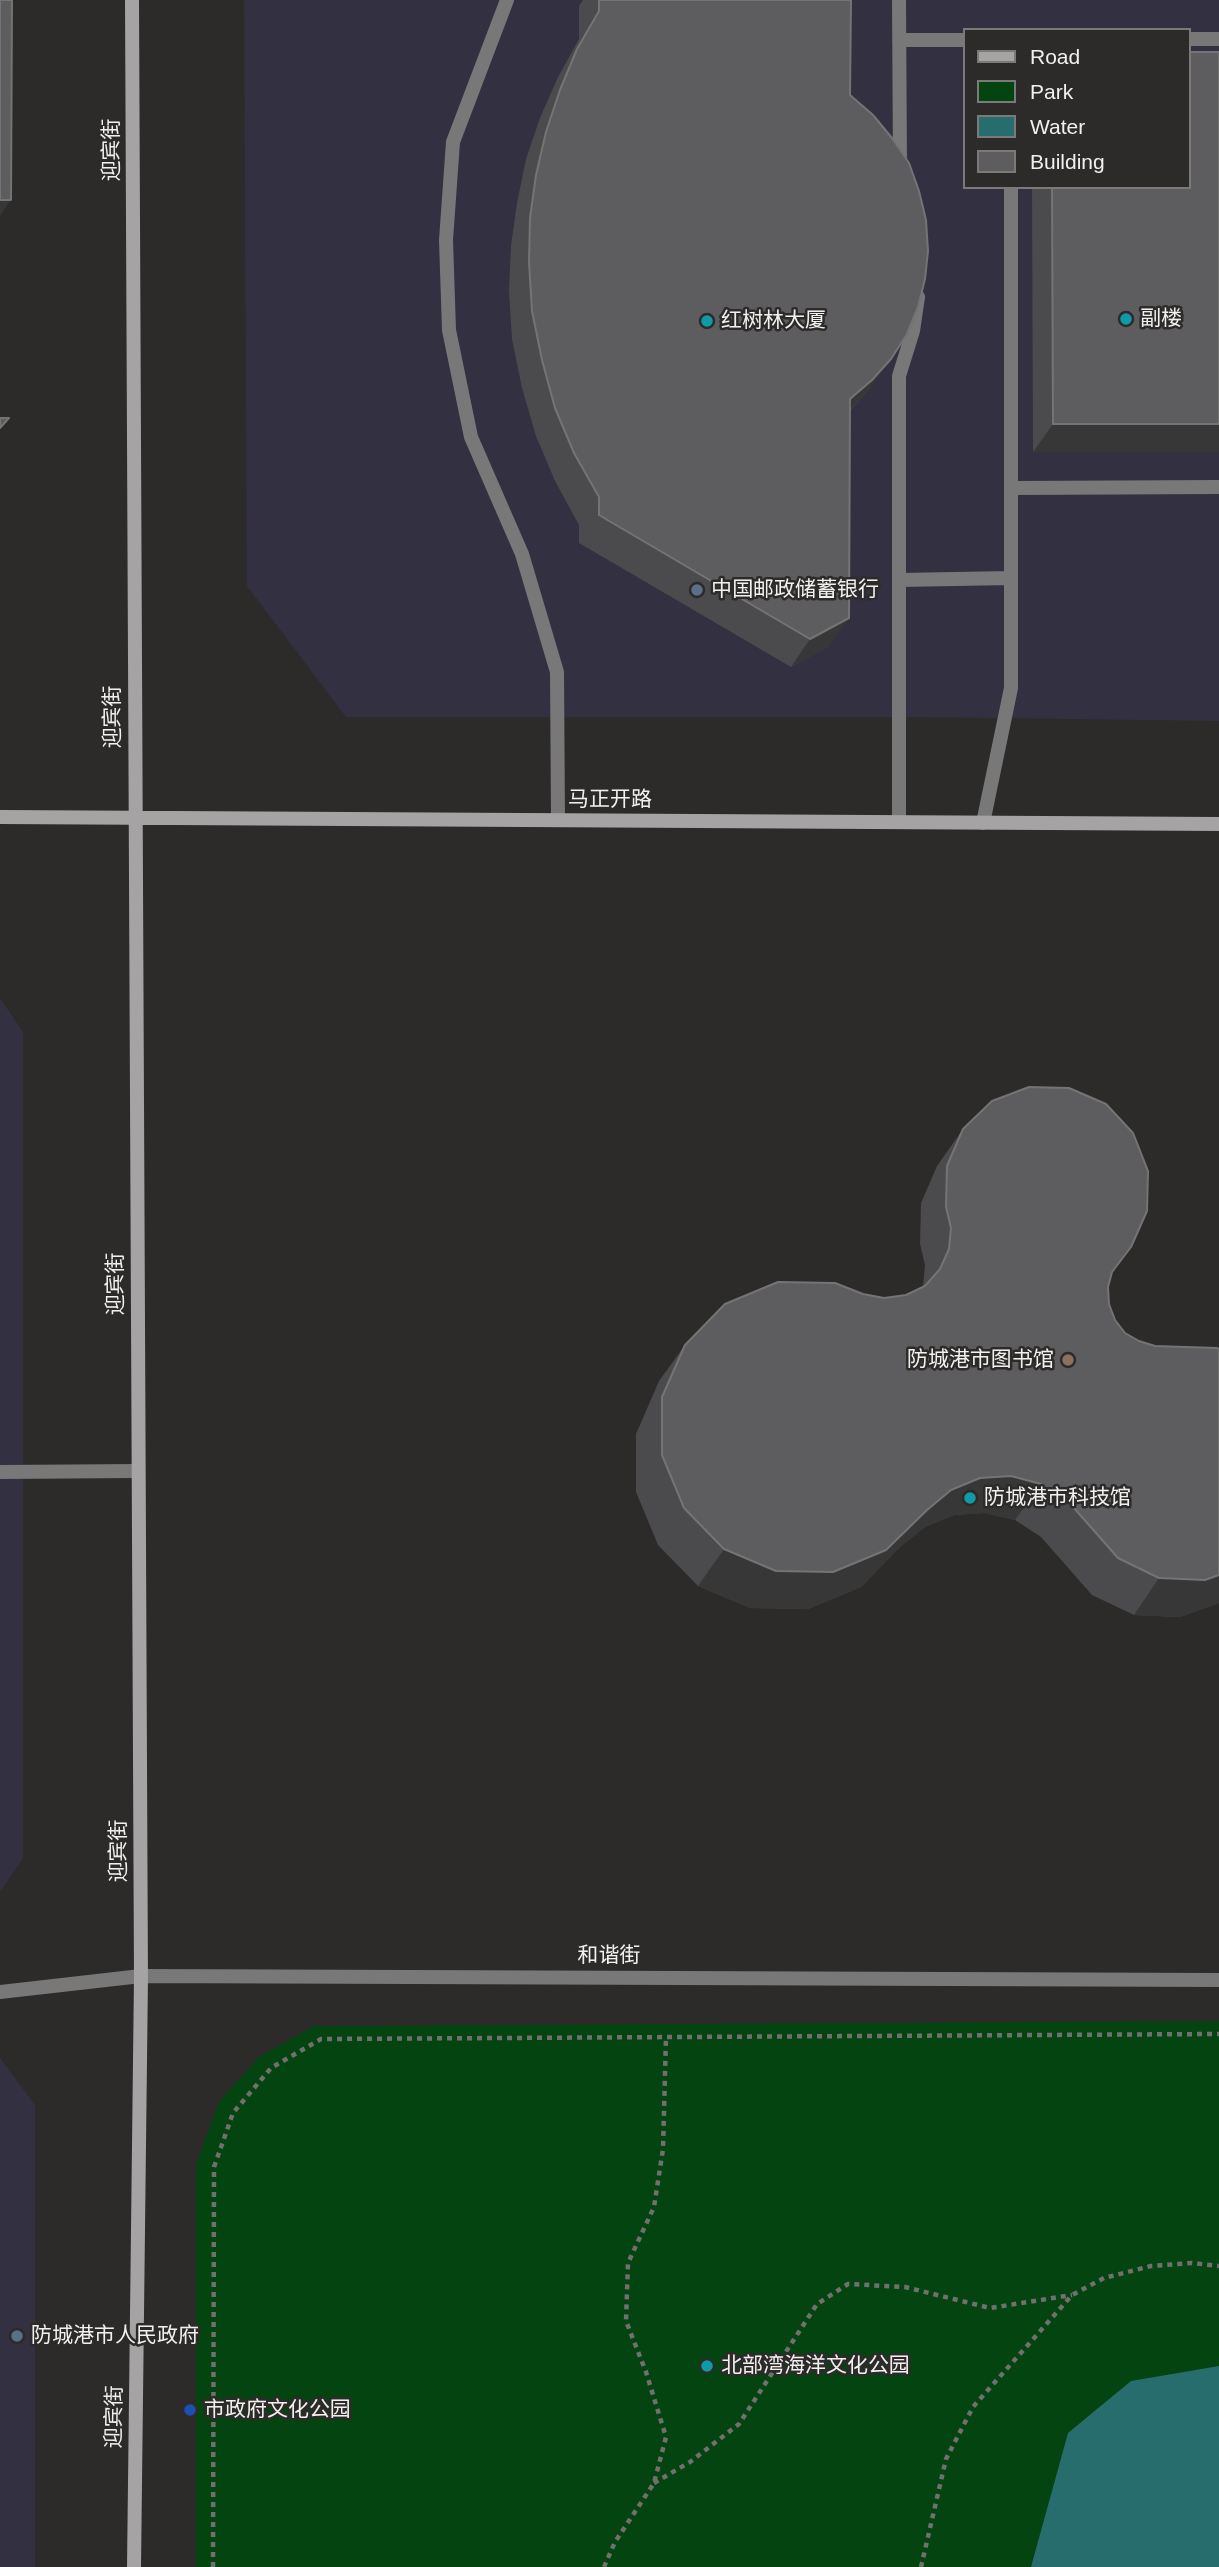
<!DOCTYPE html>
<html>
<head>
<meta charset="utf-8">
<style>
	body { margin:0 }
	#map { position:relative; width:1219px; height:2567px; overflow:hidden; background:#2c2b29; font-family:Arial,sans-serif }
	canvas { display:block }
	.legend { position:absolute; left:963px; top:28px; width:228px; height:161px; box-sizing:border-box; background:#2c2b29; border:2px solid #7b7a78; margin:0; padding:9px 12px; list-style:none; font-size:21px; color:#f1f0ef }
	.legend li { display:flex; align-items:center; gap:14px; height:35px }
	.legend b { width:35px; border:2px solid #7b7a78 }
</style>
</head>
<body>
<div id="map">
<canvas width="1219" height="2567"></canvas>
<ul class="legend">
<li><b style="height:9px;background:#a6a3a4"></b>Road</li>
<li><b style="height:19px;background:#044410"></b>Park</li>
<li><b style="height:19px;background:#276d6d"></b>Water</li>
<li><b style="height:19px;background:#5d5d5f"></b>Building</li>
</ul>
</div>
<script>
const ctx = document.querySelector('canvas').getContext('2d');
ctx.lineJoin = 'round';
function paint(path, color) {
  ctx.fillStyle = color;
  ctx.fill(path, 'evenodd');
}
function trace(path, color, width, dash) {
  ctx.strokeStyle = color;
  ctx.lineWidth = width;
  ctx.lineCap = dash ? 'butt' : 'round';
  ctx.setLineDash(dash || []);
  ctx.stroke(path);
}
function drawText(font, color, halo, rows, align = 'center') {
  ctx.font = font + ' Arial,"Noto Sans SC",sans-serif';
  ctx.lineWidth = 5;
  ctx.setLineDash([]);
  ctx.textBaseline = 'middle';
  ctx.strokeStyle = halo;
  ctx.fillStyle = color;
  for (const [text, x, y, turn = 0] of rows) {
    ctx.save();
    ctx.translate(x, y);
    ctx.rotate((+turn || 0) * Math.PI / 180);
    ctx.textAlign = isNaN(turn) ? turn : align;
    if (halo) ctx.strokeText(text, 0, 0);
    ctx.fillText(text, 0, 0);
    ctx.restore();
  }
}
const commercial = new Path2D(`
	M 244,0 L 1219,0 L 1219,721 L 917,717 L 346,717 L 247,586 ZM 965,30 L 1189,30 L 1189,187 L 965,187 Z
	M 0,998 L 23,1032 L 23,1858 L 0,1892 Z
	M 0,2058 L 35,2105 L 35,2567 L 0,2567 Z`);
const green = new Path2D(`
	M 1219,2021 L 1219,2567 L 196,2567 L 196,2165 L 219,2102 L 260,2056 L 314,2026 Z`);
const water = new Path2D(`
	M 1219,2366 L 1219,2567 L 1031,2567 L 1068,2433 L 1131,2381 Z`);
const path = new Path2D(`
	M 654,2483 L 690,2462 L 739,2424 L 817,2304 L 848,2284 L 905,2287 L 990,2308 L 1072,2295
	M 213,2567 L 214,2167 L 233,2113 L 271,2068 L 321,2039 L 1219,2034
	M 604,2567 L 615,2542 L 654,2483 L 666,2437 L 646,2372 L 626,2321 L 628,2263 L 654,2207 L 663,2149 L 666,2037
	M 921,2567 L 946,2459 L 973,2407 L 1072,2295 L 1104,2278 L 1151,2266 L 1192,2263 L 1219,2266`);
const service = new Path2D(`
	M 507,0 L 453,142 L 446,240 L 449,330 L 471,437 L 522,554 L 557,672 L 558,820
	M 899,0 L 900,167
	M 1189,39 L 1219,39
	M 899,40 L 965,40
	M 1012,488 L 1219,487
	M 899,580 L 1011,578
	M 899,822 L 899,376 L 913,331 L 918,297
	M 983,823 L 1011,688 L 1011,187
	M 0,1472 L 138,1471`);
const minor = new Path2D(`
	M 0,1992 L 141,1976 L 1219,1980`);
const secondary = new Path2D(`
	M 132,0 L 141,1976 L 134,2567
	M 0,817 L 1219,824`);
const wall = new Path2D(`
	M 583,0 L 851,0 L 850,95 L 871,387 L 850,411 L 829,646 L 791,667 L 579,543 L 579,525 L 555,481 L 536,436 L 522,388 L 512,339 L 509,290 L 511,246 L 517,203 L 526,159 L 540,118 L 558,77 L 579,39 L 579,6 Z
	M 1219,52 L 1219,452 L 1033,452 L 1032,187 L 1189,187 Z
	M 963,1129 L 1131,1247 L 1111,1275 L 1108,1287 L 1109,1304 L 1115,1320 L 1125,1333 L 1139,1341 L 1155,1346 L 1219,1349 L 1219,1603 L 1180,1617 L 1134,1615 L 1092,1595 L 1041,1537 L 1015,1520 L 985,1513 L 954,1515 L 925,1527 L 901,1546 L 861,1587 L 808,1609 L 750,1608 L 698,1586 L 658,1545 L 636,1492 L 636,1434 L 659,1381 L 685,1345 L 863,1294 L 884,1298 L 906,1295 L 923,1286 L 925,1265 L 920,1244 L 921,1203 L 937,1166 Z`);
const shadedWall = new Path2D(`
	M 0,200 L 11,200 L 0,216 Z
	M 891,359 L 871,387 L 852,408 L 830,427 L 850,399 Z
	M 1053,424 L 1219,424 L 1219,452 L 1033,452 Z
	M 849,618 L 829,646 L 791,667 L 810,639 Z
	M 1011,1476 L 1041,1484 L 1015,1520 L 985,1513 L 954,1515 L 925,1527 L 901,1546 L 861,1587 L 808,1609 L 750,1608 L 698,1586 L 724,1549 L 927,1510 L 951,1490 L 980,1478 Z
	M 1219,1575 L 1219,1603 L 1180,1617 L 1134,1615 L 1159,1578 Z`);
const building = new Path2D(`
	M 0,0 L 12,0 L 11,200 L 0,200 Z
	M 599,0 L 851,0 L 850,95 L 873,115 L 892,138 L 909,163 L 919,191 L 926,220 L 928,251 L 925,279 L 918,307 L 907,334 L 891,359 L 872,380 L 850,399 L 849,618 L 810,639 L 599,515 L 599,497 L 574,453 L 555,408 L 542,360 L 532,311 L 529,262 L 530,218 L 536,175 L 546,132 L 560,90 L 577,49 L 599,11 Z
	M 1189,52 L 1219,52 L 1219,424 L 1053,424 L 1052,187 L 1189,187 Z
	M 0,418 L 9,418 L 0,428 Z
	M 1029,1087 L 1069,1088 L 1106,1104 L 1133,1133 L 1148,1171 L 1147,1211 L 1131,1247 L 1112,1272 L 1108,1287 L 1109,1304 L 1115,1320 L 1125,1333 L 1139,1341 L 1155,1346 L 1217,1348 L 1219,1349 L 1219,1575 L 1205,1580 L 1159,1578 L 1118,1558 L 1067,1500 L 1041,1484 L 1011,1476 L 980,1478 L 951,1490 L 927,1510 L 886,1550 L 833,1572 L 776,1571 L 724,1549 L 684,1508 L 662,1455 L 662,1397 L 685,1345 L 725,1304 L 778,1282 L 835,1283 L 863,1294 L 884,1298 L 906,1295 L 925,1286 L 940,1269 L 949,1249 L 951,1228 L 946,1207 L 947,1166 L 963,1129 L 992,1101 Z`);
const markers = [
	[1126,319,7,"#0f9aa8"],
	[707,321,7,"#0f9aa8"],
	[697,590,7,"#5c6f8a"],
	[1068,1360,7,"#8d6e63"],
	[970,1498,7,"#0f9aa8"],
	[17,2336,7,"#5c6f8a"],
	[707,2366,7,"#0f9aa8"],
	[190,2410,7,"#1a4fb4"]
];
const streetNames = [
	["迎宾街",112,150,-90],
	["迎宾街",113,717,-90],
	["马正开路",610,800],
	["迎宾街",116,1284,-90],
	["迎宾街",119,1851,-90],
	["和谐街",609,1956],
	["迎宾街",115,2417,-89]
];
const poiNames = [
	["副楼",1140,319],
	["红树林大厦",721,321],
	["中国邮政储蓄银行",711,590],
	["防城港市图书馆",1054,1360,"right"],
	["防城港市科技馆",984,1498],
	["防城港市人民政府",31,2336],
	["北部湾海洋文化公园",721,2366],
	["市政府文化公园",204,2410]
];
paint(commercial, '#333041');
paint(green, '#044410');
paint(water, '#276d6d');
trace(path, '#71706e', 4.5, [5, 5]);
trace(service, '#797878', 14);
trace(minor, '#797878', 14);
trace(secondary, '#a6a3a4', 14);
paint(wall, '#4b4b4d');
paint(shadedWall, '#373737');
paint(building, '#5d5d5f');
trace(building, '#747475', 2);
for (const [x, y, r, color] of markers) {
  const dot = new Path2D();
  dot.arc(x, y, r, 0, 2 * Math.PI);
  ctx.fillStyle = color;
  ctx.fill(dot);
  trace(dot, '#2c2b29', 2.5);
}
drawText('21px', '#f1f0ef', '#2c2b29', streetNames);
drawText('21px', '#f1f0ef', '#2c2b29', poiNames, 'left');
</script>
</body>
</html>
